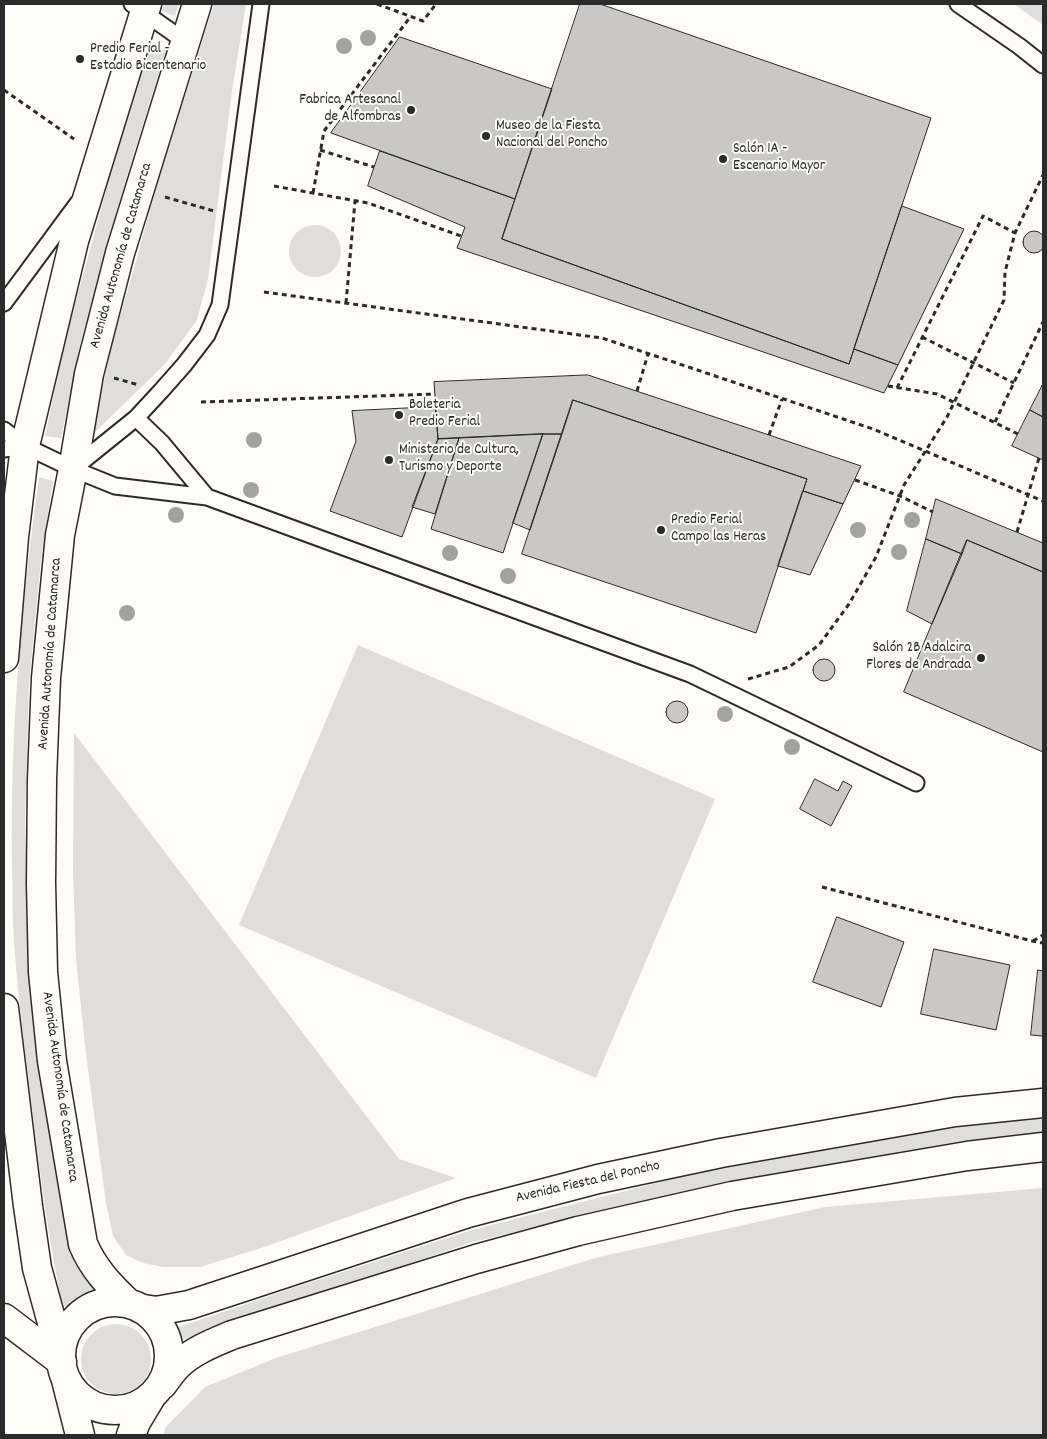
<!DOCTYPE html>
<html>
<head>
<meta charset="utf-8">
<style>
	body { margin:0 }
	#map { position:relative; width:1047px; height:1439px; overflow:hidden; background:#fdfcf7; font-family:Dekko,sans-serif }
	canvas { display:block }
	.frame { position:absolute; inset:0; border:5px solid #2b2b2b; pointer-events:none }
</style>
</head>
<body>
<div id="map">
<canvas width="1047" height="1439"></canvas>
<div class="frame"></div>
</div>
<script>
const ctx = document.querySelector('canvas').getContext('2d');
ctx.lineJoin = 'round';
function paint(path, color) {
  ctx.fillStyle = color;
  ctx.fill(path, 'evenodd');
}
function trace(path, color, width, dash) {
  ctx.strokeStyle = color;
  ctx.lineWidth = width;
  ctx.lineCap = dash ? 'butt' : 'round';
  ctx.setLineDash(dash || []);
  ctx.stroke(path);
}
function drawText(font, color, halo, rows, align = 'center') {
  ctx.font = font + ' Dekko,sans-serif';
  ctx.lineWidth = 4;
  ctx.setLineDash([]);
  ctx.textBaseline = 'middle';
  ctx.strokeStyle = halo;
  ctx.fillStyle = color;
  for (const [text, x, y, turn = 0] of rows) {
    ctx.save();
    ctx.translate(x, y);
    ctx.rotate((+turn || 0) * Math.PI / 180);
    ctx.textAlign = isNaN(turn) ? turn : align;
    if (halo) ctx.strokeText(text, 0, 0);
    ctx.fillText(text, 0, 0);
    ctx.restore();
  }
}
const green = new Path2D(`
	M 164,4 L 179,4 L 175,16 L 162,11 Z
	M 214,4 L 246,4 L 232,91 L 208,279 L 197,320 L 165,364 L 92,435 L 113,340 L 137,258 L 154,194 Z
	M 1014,4 L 1043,4 L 1043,25 Z
	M 151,45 L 166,50 L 126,179 L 80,344 L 61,438 L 45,436 L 65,341 L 110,176 Z
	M289 251a26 26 0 1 1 52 0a26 26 0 1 1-52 0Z
	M 39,477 L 53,481 L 41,559 L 29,683 L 25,821 L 28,937 L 37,1043 L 56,1175 L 70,1254 L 80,1272 L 99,1293 L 63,1307 C 49,1244 41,1180 33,1116 C 26,1058 18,1000 14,941 C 12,916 13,891 12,866 C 10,735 21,606 39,477 Z
	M 358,645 L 715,799 L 596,1078 L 239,925 Z
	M 74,733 L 399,1159 L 456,1178 L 264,1247 L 200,1267 L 163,1267 L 143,1263 L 126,1255 L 113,1236 L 106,1203 L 86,1054 L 76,959 L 73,871 Z
	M 1043,1118 L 1043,1132 L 961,1141 L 725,1182 L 473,1242 L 177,1342 L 173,1329 L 290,1289 L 472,1230 L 723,1166 L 958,1127 Z
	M 1043,1188 L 1043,1435 L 164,1435 L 165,1428 L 205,1387 L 276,1358 L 595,1258 L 825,1207 Z
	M81 1359a35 35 0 1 1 70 0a35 35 0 1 1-70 0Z`);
const building = new Path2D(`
	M 580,4 L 600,4 L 931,118 L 849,364 L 502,239 Z
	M 400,37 L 552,89 L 515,199 L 331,133 Z
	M 380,151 L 515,199 L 502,239 L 849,364 L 854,349 L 898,365 L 884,393 L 457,248 L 465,227 L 368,186 Z
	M 902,206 L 964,229 L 898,365 L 854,349 Z
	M1023 242a11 11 0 1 1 22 0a11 11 0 1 1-22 0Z
	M 588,375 L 769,435 L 861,466 L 843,504 L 803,491 L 807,479 L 573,400 L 562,434 L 543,434 L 438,439 L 434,382 Z
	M 1043,384 L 1043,417 L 1030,410 Z
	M 573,400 L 807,479 L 756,633 L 522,554 Z
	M 435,407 L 438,439 L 402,537 L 330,511 L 356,441 L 352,411 Z
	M 1030,410 L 1043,417 L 1043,460 L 1012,446 Z
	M 543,434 L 503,553 L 431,529 L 459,438 Z
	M 543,434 L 562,434 L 530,530 L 513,523 Z
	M 459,438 L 435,514 L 412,507 L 438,439 Z
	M 803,491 L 843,504 L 810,575 L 778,566 Z
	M 936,499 L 1043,543 L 1043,572 L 967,540 L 962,554 L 926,539 Z
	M 926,539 L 962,554 L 932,624 L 907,611 Z
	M 967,540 L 1043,572 L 1043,752 L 904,692 Z
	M813 670a11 11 0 1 1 22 0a11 11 0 1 1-22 0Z
	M666 712a11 11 0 1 1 22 0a11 11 0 1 1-22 0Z
	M 815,779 L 838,791 L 843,781 L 852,786 L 831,826 L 800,809 Z
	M 837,917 L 904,942 L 881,1007 L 813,982 Z
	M 934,949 L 1010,965 L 996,1030 L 921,1014 Z
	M 1038,970 L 1043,971 L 1043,1036 L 1031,1035 Z`);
const path = new Path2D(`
	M 377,4 L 423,21 L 436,4
	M 4,90 L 74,139
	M 320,150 L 374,167
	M 274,186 L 368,203 L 461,236
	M 313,193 L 324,131 L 411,16
	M 165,197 L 214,211
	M 264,292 L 602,338 L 873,429 L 1043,501
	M 346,303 L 355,201
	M 922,337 L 1014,383
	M 114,378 L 139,385
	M 888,386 L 937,394 L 1018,434
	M 897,388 L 983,216 L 1015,233
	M 637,391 L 648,354
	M 201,402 L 435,394
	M 995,422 L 1043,322
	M 769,435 L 782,399
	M 855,480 L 900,496 L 933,512
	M 1017,532 L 1039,458
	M 748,679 L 789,667 L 819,645 L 849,604 L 876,557 L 904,485 L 947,417 L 1004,300 L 1005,272 L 1015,233 L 1043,175
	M 822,887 L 1032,941 L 1043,943
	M 1033,941 L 1043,935`);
const lane = new Path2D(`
	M 132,4 L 186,42
	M 958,4 L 1019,46 L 1043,65
	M 4,303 L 78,203
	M 136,418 L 162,443 L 207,497
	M 4,430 L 25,446 L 73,469 L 115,486 L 207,497 L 690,674 L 916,783
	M 4,449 L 25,446
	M 74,468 L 136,418 L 161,391 L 184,365 L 207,335 L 220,305 L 261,4`);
const street = new Path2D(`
	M 4,1318 L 62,1362`);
const secondary = new Path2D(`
	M 4,658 L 14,537 L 25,446 L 74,241 L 147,4
	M 4,1008 L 28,1206 L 37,1268 L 60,1352
	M61 1356a54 54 0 1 1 108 0a54 54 0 1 1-108 0Z
	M 128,1303 C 109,1285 93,1268 83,1244 L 52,1061 L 43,972 L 41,883 L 42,779 L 46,678 L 60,535 L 73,469 L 89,374 L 120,253 L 197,4
	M 144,1309 L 156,1311 L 189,1305 L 468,1213 L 598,1179 L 721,1153 L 955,1112 L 1043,1103
	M 66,1380 L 80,1435
	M 162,1385 C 167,1379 171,1372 177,1366 C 192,1351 213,1343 232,1335 L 476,1259 L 578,1231 L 732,1196 L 967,1156 L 1043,1147
	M 131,1435 L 136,1422 L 151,1397`);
const trees = [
	[368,38],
	[344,46],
	[254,440],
	[251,490],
	[176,515],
	[912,520],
	[858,530],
	[899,552],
	[450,553],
	[508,576],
	[127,613],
	[725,714],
	[792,747]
];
const markers = [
	[80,59,5,"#2b2b2b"],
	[411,110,5,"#2b2b2b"],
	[486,136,5,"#2b2b2b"],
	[723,159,5,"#2b2b2b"],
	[399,415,5,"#2b2b2b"],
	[389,460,5,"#2b2b2b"],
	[661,530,5,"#2b2b2b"],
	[981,658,5,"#2b2b2b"]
];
const poiNames = [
	["Predio Ferial -",90,50],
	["Estadio Bicentenario",90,67],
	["Fabrica Artesanal",401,101,"right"],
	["de Alfombras",401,118,"right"],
	["Museo de la Fiesta",496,127],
	["Nacional del Poncho",496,144],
	["Salón 1A -",733,150],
	["Escenario Mayor",733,167],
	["Boleteria",409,406],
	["Predio Ferial",409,423],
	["Ministerio de Cultura,",399,451],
	["Turismo y Deporte",399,468],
	["Predio Ferial",671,521],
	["Campo las Heras",671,538],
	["Salón 2B Adalcira",971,649,"right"],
	["Flores de Andrada",971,666,"right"]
];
const streetNames = [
	["Avenida Autonomía de Catamarca",122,256,-74],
	["Avenida Autonomía de Catamarca",51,654,-86],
	["Avenida Autonomía de Catamarca",59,1087,82],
	["Avenida Fiesta del Poncho",588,1183,-13]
];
paint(green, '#dfdeda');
paint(building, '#c9c8c4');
trace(building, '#2b2b2b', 1);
trace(lane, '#2b2b2b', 19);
trace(street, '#2b2b2b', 31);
trace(secondary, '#2b2b2b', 31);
trace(path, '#2b2b2b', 3, [5, 4]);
trace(lane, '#fdfcf7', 15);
trace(street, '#fdfcf7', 28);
trace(secondary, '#fdfcf7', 28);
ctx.fillStyle = '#a2a29f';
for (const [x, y] of trees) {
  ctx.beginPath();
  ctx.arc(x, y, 8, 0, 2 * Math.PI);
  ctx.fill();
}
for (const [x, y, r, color] of markers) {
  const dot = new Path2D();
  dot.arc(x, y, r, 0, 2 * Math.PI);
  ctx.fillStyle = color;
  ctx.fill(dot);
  trace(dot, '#fdfcf7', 2);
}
drawText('15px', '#2b2b2b', '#fdfcf7', poiNames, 'left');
drawText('15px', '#2b2b2b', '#fdfcf7', streetNames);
</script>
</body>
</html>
